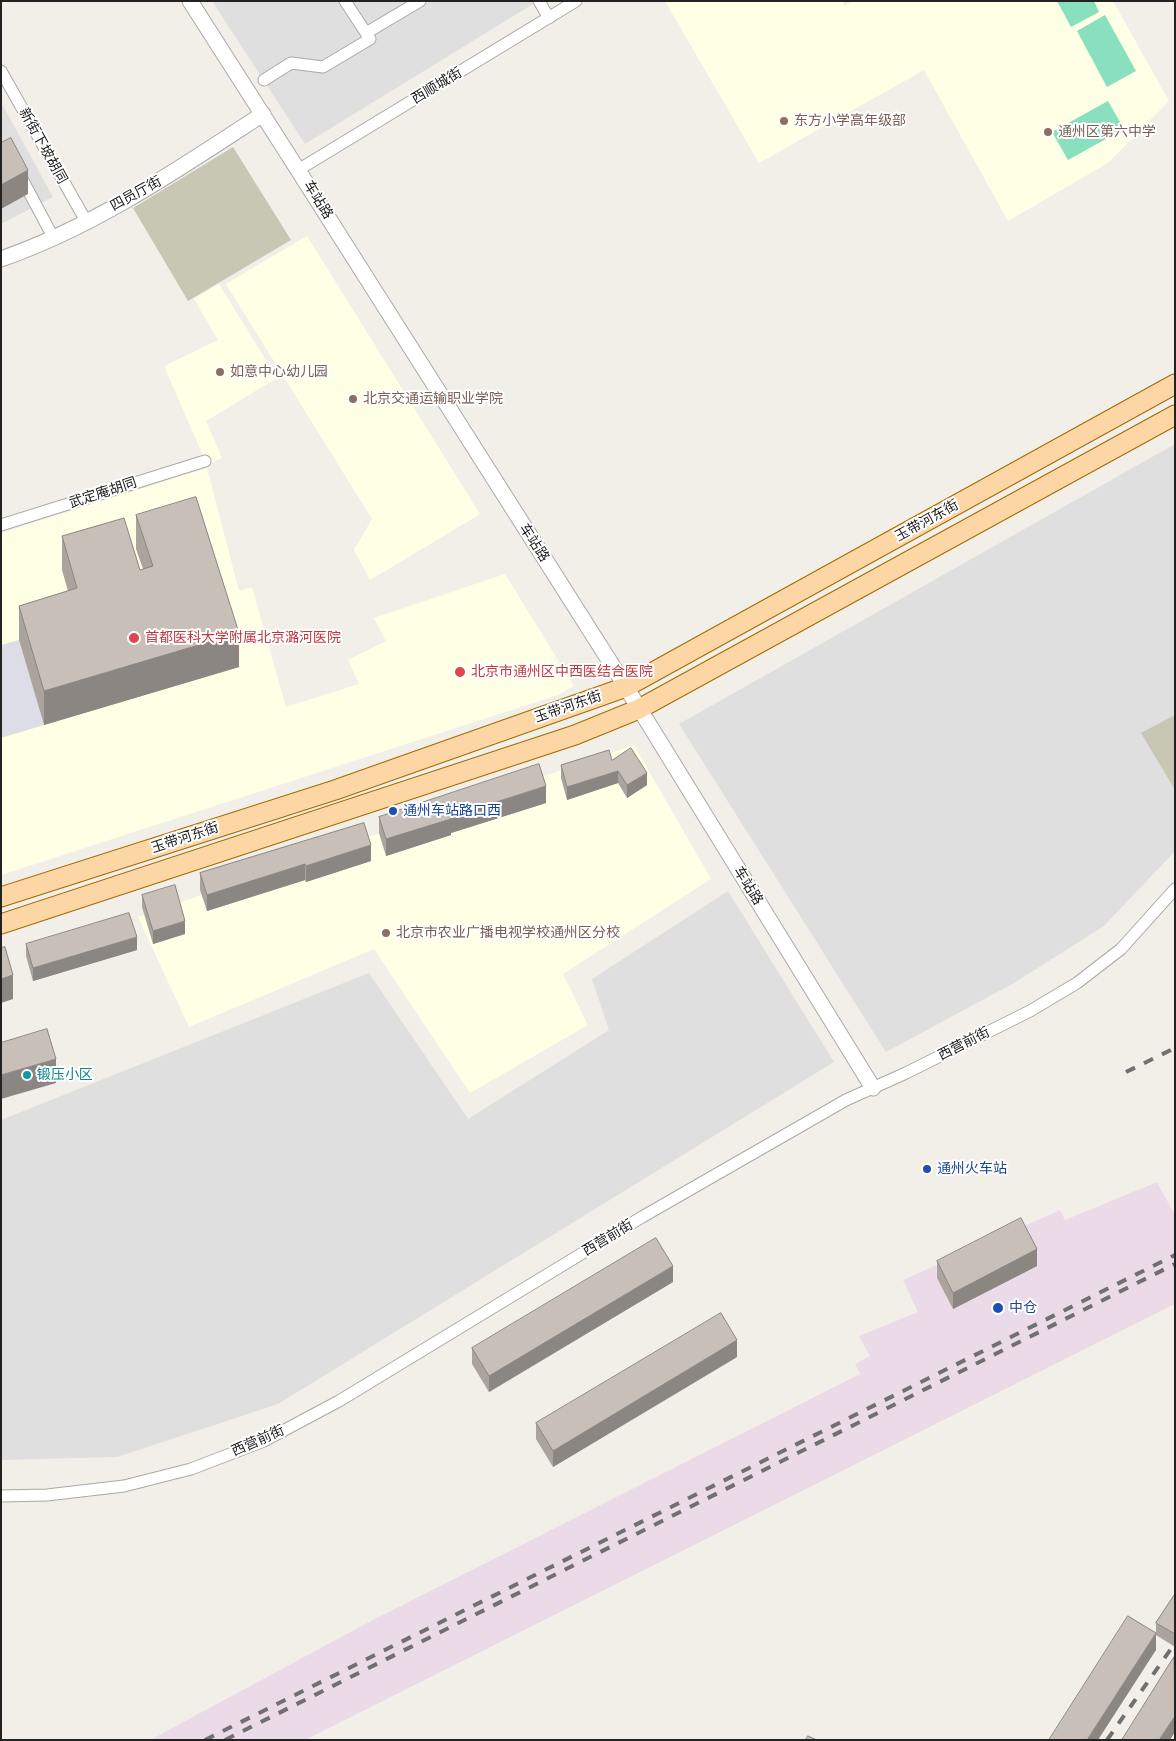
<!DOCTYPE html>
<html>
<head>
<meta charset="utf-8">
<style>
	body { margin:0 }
	#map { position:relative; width:1176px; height:1741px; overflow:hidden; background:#f2efe9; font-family:"IBM Plex Sans",sans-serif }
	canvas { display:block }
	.frame { position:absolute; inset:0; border:2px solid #222; pointer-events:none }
</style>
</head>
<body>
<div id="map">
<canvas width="1176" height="1741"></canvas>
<div class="frame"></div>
</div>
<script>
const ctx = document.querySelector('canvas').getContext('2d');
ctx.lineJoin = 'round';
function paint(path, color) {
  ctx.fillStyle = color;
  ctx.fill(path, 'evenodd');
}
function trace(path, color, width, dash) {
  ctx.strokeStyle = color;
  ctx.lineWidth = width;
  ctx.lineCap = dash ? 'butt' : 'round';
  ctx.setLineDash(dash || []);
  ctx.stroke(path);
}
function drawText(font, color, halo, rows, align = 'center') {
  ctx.font = font + ' "IBM Plex Sans","Noto Sans SC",sans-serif';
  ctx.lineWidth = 4;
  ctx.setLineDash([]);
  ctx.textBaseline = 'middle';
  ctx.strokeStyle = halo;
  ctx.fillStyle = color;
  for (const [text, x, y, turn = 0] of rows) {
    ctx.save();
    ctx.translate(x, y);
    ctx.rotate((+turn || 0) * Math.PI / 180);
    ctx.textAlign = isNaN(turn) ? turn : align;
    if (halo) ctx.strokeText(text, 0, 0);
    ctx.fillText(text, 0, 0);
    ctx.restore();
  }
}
const residential = new Path2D(`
	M 212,1 L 538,1 L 305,144 Z
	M 1,102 L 53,197 L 1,224 Z
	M 1175,444 L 1175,851 L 1104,926 L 1014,983 L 886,1052 L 679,724 Z
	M 728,891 L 834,1062 L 278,1404 L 117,1457 L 1,1460 L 1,1120 L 369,973 L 468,1119 L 609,1030 L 592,979 Z`);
const industrial = new Path2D(`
	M 1157,1182 L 1175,1215 L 1175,1304 L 305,1740 L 150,1740 L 369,1622 L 860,1374 L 855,1364 L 870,1356 L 859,1336 L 918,1312 L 903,1280 L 1060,1210 L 1065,1220 Z`);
const education = new Path2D(`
	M 665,1 L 842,1 L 845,6 L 853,1 L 1113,1 L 1169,101 L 1108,163 L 1008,221 L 924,70 L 759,163 Z
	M 307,236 L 480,514 L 370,580 L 354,550 L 372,519 L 226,284 Z
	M 219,284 L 277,378 L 206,421 L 222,458 L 207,465 L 164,366 L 218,340 L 194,299 Z
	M 207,468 L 239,591 L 252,587 L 286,707 L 359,684 L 348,660 L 386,641 L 374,618 L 505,574 L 574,686 L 558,695 L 1,875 L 1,533 Z
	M 634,745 L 711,879 L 563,974 L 588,1025 L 470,1093 L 374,949 L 189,1027 L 138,917 Z`);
const construction = new Path2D(`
	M 233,147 L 291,240 L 188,301 L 133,208 Z
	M 1175,715 L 1175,790 L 1141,733 Z`);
const pitch = new Path2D(`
	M 1057,1 L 1094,1 L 1099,12 L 1071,27 Z
	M 1105,15 L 1136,71 L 1107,87 L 1077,31 Z
	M 1108,101 L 1124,129 L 1068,160 L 1052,132 Z`);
const plaza = new Path2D(`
	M 19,640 L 44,725 L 1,738 L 1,645 Z`);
const minor = new Path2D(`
	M 539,1 L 549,18
	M 366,33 L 420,1
	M 1,71 L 86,221
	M 264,80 L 291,63 L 323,67 L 370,39 L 345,1
	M 298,170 L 576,1
	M 21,177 L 53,237
	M 1,525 L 205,461
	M 1,1496 L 47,1495 L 124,1486 L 191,1469 L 264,1441 L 339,1401 L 642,1217 L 846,1100 L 906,1073 L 1030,1011 L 1077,983 L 1121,949 L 1175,889`);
const tertiary = new Path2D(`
	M 190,1 L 298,170 L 626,687 L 873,1088
	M 1,259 C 96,226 180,168 263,114`);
const primary = new Path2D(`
	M 1,897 L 335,790 L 626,687 L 1175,384
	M 1,924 L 575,735 L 639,709 L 1175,415`);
const rail = new Path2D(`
	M 1126,1072 L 1175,1048
	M 205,1740 L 1175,1255
	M 225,1740 L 1175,1264
	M 1107,1740 L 1173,1646`);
const wall = new Path2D(`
	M 136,515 L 239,667 L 44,725 L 19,640 L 19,606 L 68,591 L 62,570 L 62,536 L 140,570 L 143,569 L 136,549 Z
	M 612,760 L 647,785 L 627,798 L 618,783 L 567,800 L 561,778 L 561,765 Z
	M 546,803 L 451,833 L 451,835 L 386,856 L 379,833 L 379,817 Z
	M 364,823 L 371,861 L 306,882 L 305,880 L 207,911 L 200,890 L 200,873 Z
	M 142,895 L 185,934 L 153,944 L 142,907 Z
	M 26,944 L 137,950 L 33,981 L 26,956 Z
	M 937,1261 L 1037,1266 L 953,1309 L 937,1278 Z
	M 673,1282 L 489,1392 L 472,1364 L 472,1348 Z
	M 737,1357 L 553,1467 L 536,1439 L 536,1423 Z
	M 1175,1594 L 1175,1647 L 1156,1635 L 1156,1623 Z`);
const shadedWall = new Path2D(`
	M 28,170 L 28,194 L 1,209 L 1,185 Z
	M 239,633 L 239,667 L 44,725 L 44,691 Z
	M 618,771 L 618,783 L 567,800 L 567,787 Z
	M 647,773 L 647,785 L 627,798 L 627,785 Z
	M 546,786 L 546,803 L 451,833 L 451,835 L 386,856 L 386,839 L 450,817 Z
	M 371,845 L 371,861 L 306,882 L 306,866 Z
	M 305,864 L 305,880 L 207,911 L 207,895 Z
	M 185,921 L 185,934 L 153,944 L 153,931 Z
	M 137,937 L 137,950 L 33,981 L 33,968 Z
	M 13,975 L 13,999 L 1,1003 L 1,979 Z
	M 56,1059 L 56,1083 L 1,1099 L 1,1075 Z
	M 1037,1249 L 1037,1266 L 953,1309 L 953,1293 Z
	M 673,1266 L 673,1282 L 489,1392 L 489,1376 Z
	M 737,1340 L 737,1357 L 553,1467 L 553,1451 Z
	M 1156,1633 L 1156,1650 L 1098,1740 L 1087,1740 Z
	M 1175,1716 L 1175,1732 L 1170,1740 L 1159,1740 Z`);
const building = new Path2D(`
	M 11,138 L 28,170 L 1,185 L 1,143 Z
	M 196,497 L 239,633 L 44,691 L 19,606 L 77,588 L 62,536 L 124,518 L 140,570 L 153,566 L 136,515 Z
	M 631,748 L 647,773 L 627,785 L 618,771 L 567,787 L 561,765 L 609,750 L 612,760 Z
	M 539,764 L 546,786 L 450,817 L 451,819 L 386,839 L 379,817 Z
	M 364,823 L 371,845 L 306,866 L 305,864 L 207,895 L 200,873 Z
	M 175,885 L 185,921 L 153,931 L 142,895 Z
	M 129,913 L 137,937 L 33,968 L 26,944 Z
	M 5,947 L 13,975 L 1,979 L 1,948 Z
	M 47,1029 L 56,1059 L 1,1075 L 1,1043 Z
	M 1021,1218 L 1037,1249 L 953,1293 L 937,1261 Z
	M 656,1238 L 673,1266 L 489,1376 L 472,1348 Z
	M 721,1313 L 737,1340 L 553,1451 L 536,1423 Z
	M 1175,1594 L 1175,1634 L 1156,1623 Z
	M 1128,1616 L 1156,1633 L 1087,1740 L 1049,1740 Z
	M 1174,1657 L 1175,1716 L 1159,1740 L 1122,1740 Z
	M 808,1736 L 817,1740 L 806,1740 Z`);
const markers = [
	[784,121,5,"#8d6e63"],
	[1048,132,5,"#8d6e63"],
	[220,372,5,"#8d6e63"],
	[353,399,5,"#8d6e63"],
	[134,638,6,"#e0444e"],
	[460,672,6,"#e0444e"],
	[393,811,5,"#1a4fb4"],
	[386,933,5,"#8d6e63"],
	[27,1075,5,"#0f9aa8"],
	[927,1169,5,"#1a4fb4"],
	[998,1308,6,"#1a4fb4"]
];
const streetNames = [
	["西顺城街",437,86,-31],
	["新街下坡胡同",43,146,61],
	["四员厅街",136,194,-29],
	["车站路",318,200,58],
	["武定庵胡同",103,493,-18],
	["玉带河东街",927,521,-29],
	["车站路",534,543,57],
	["玉带河东街",568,707,-19],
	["玉带河东街",185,838,-18],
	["车站路",748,886,58],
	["西营前街",964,1044,-27],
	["西营前街",608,1238,-31],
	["西营前街",258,1441,-24]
];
const educationNames = [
	["东方小学高年级部",794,121],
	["通州区第六中学",1058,132],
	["如意中心幼儿园",230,372],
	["北京交通运输职业学院",363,399],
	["北京市农业广播电视学校通州区分校",396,933]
];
const healthNames = [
	["首都医科大学附属北京潞河医院",145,638],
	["北京市通州区中西医结合医院",471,672]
];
const transitNames = [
	["通州车站路口西",403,811],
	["通州火车站",937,1169],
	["中仓",1009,1308]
];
const cultureNames = [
	["锻压小区",37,1075]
];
paint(residential, '#e0dfdf');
paint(industrial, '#ebdbe8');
paint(education, '#ffffe5');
paint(construction, '#c7c7b4');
paint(pitch, '#88e0be');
paint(plaza, '#dddde8');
trace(minor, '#a9a9a9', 13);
trace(tertiary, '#a9a9a9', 17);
trace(primary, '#a06b00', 21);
trace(minor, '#fff', 11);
trace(tertiary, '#fff', 15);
trace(primary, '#fcd6a4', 19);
trace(rail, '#707070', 4, [10, 10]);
paint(wall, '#aba49e');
paint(shadedWall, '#8b8681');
paint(building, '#c7bfb8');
trace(building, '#8b8681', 1);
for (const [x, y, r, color] of markers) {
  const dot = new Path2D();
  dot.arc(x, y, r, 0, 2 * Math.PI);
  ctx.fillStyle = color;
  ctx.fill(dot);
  trace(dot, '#fff', 2);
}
drawText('14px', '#222', '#fff', streetNames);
drawText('14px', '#785e54', '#fff', educationNames, 'left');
drawText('14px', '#be3a42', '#fff', healthNames, 'left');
drawText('14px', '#164399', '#fff', transitNames, 'left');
drawText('14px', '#0d838f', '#fff', cultureNames, 'left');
</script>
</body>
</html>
